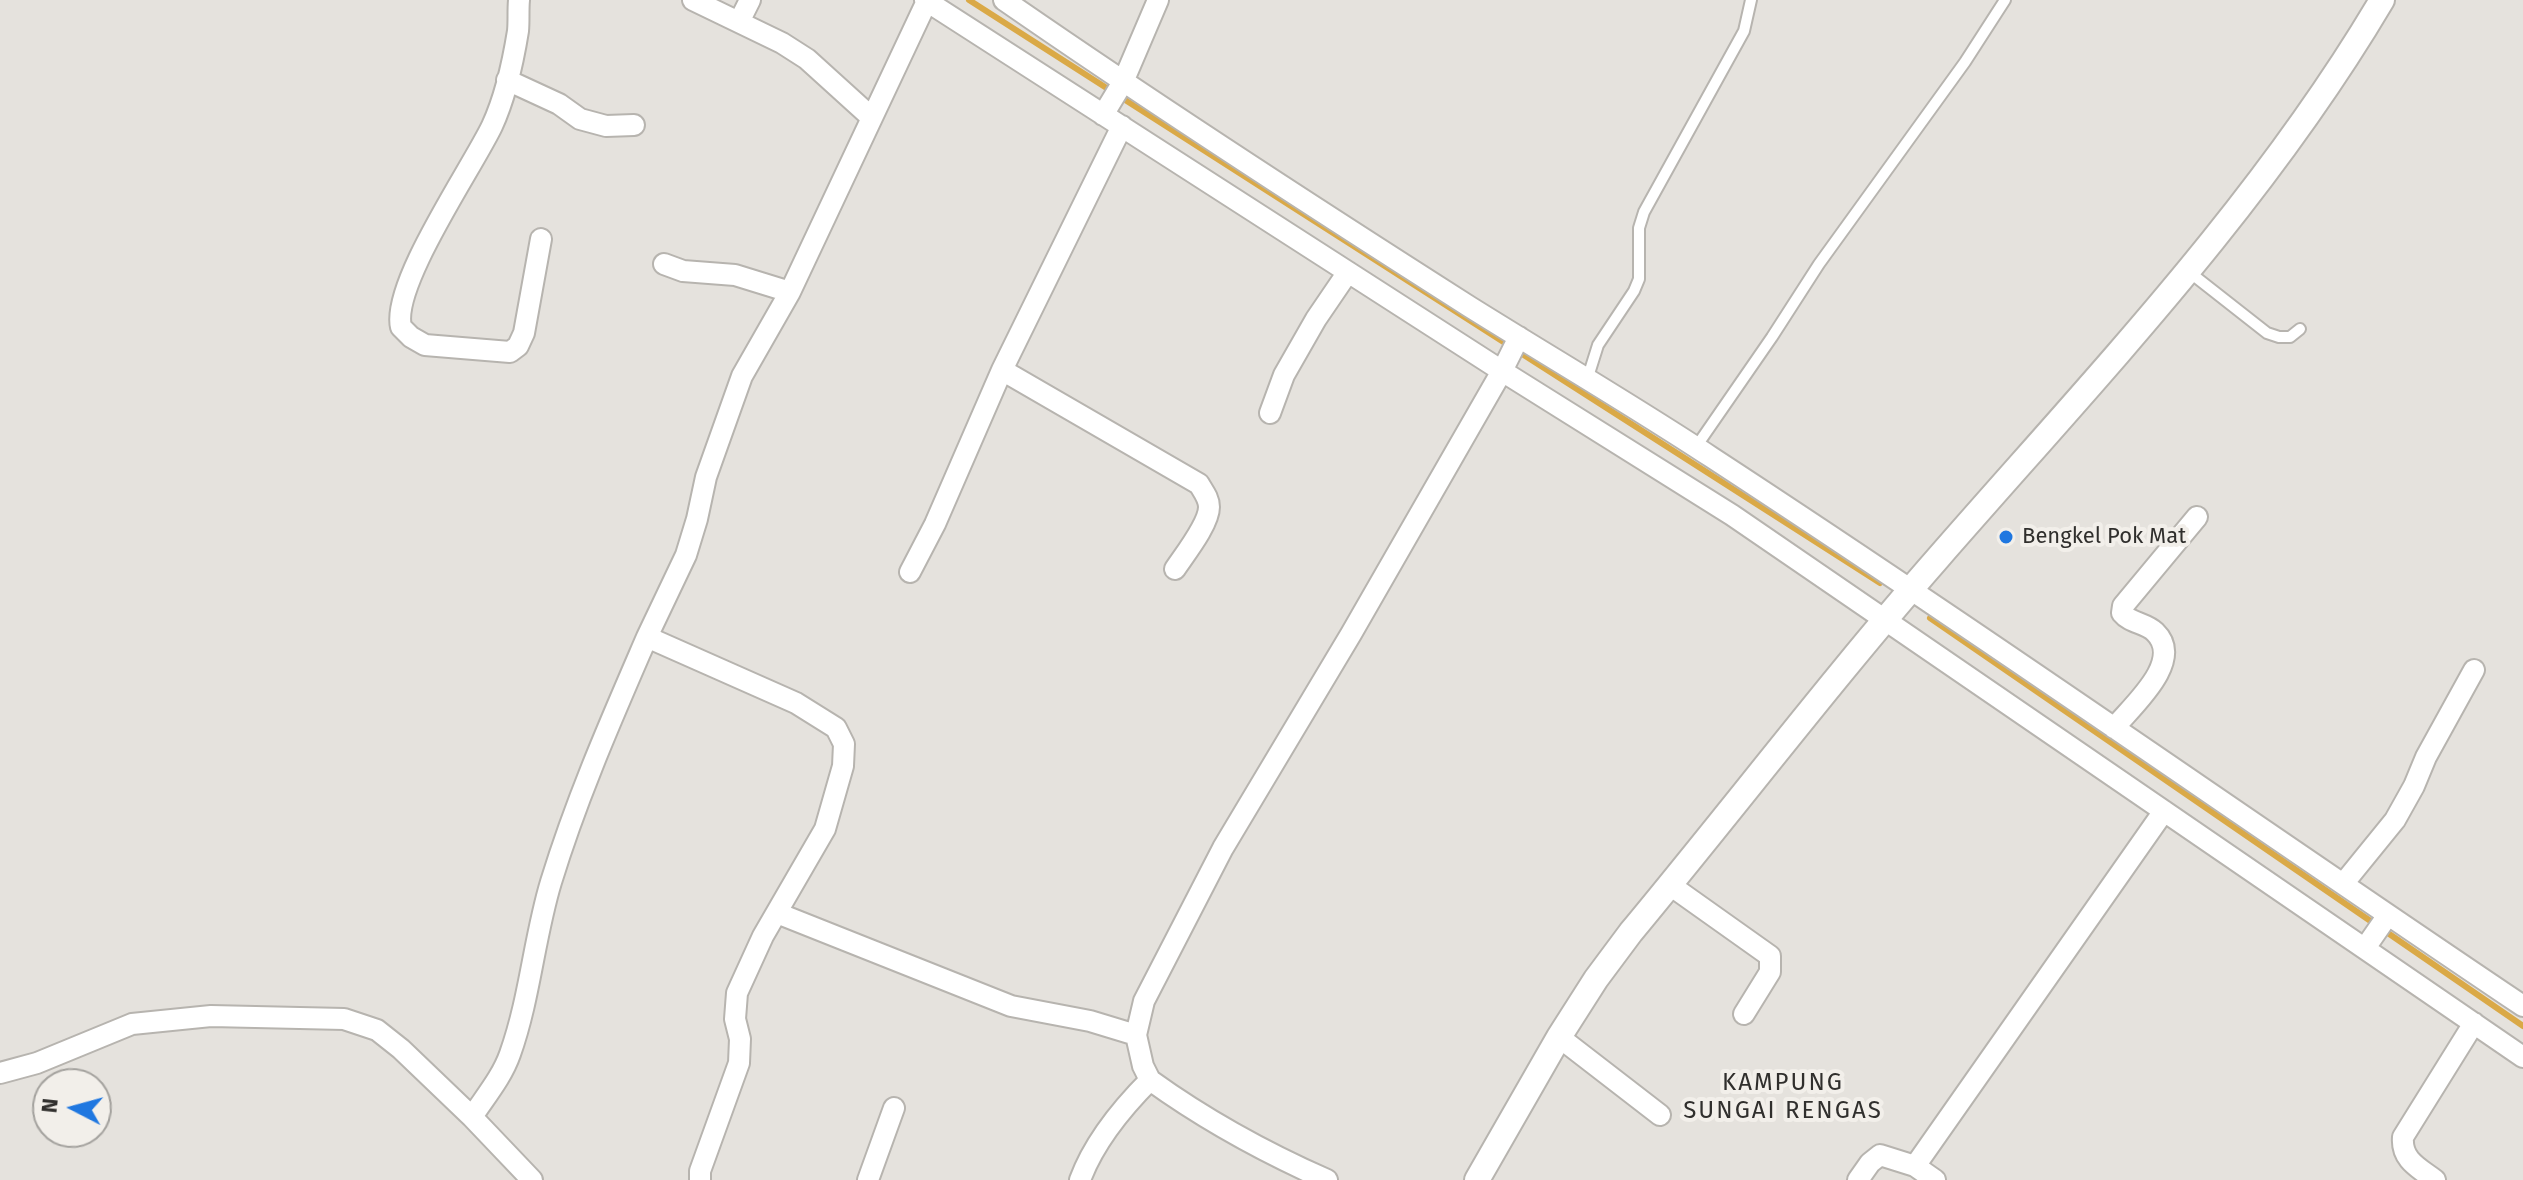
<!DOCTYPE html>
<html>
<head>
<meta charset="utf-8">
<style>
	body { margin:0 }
	#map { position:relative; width:2523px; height:1180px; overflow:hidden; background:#e5e2dd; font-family:"Fira Sans",sans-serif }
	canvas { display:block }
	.north { position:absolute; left:32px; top:1068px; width:80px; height:80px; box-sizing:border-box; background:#f2efea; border:2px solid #a4a29e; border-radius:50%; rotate:276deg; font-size:22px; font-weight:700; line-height:32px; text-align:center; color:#302f2d }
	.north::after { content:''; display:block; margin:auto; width:28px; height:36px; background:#1f77e0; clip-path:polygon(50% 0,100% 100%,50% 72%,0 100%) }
</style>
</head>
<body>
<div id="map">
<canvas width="2523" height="1180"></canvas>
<div class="north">N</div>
</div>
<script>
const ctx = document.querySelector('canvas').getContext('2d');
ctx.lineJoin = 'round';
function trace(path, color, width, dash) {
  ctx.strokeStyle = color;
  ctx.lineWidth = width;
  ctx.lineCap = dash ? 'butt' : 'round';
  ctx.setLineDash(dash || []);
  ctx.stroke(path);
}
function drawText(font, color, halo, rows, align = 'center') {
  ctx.font = font + ' "Fira Sans",sans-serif';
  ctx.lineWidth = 8;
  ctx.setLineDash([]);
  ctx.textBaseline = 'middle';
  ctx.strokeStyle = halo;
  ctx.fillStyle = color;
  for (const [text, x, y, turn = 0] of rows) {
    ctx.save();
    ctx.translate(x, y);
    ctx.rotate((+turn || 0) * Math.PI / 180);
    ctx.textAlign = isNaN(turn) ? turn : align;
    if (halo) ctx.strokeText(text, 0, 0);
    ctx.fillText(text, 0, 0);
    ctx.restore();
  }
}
const stream = new Path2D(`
	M 969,0 L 1880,583
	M 1930,618 L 2523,1026`);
const service = new Path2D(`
	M 2188,271 L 2267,333 L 2279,337 L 2290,337 L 2300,329
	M 1587,380 L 1598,345 L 1634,291 L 1639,279 L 1639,228 L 1644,212 L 1744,31 L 1751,0
	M 1696,447 L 1772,337 L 1819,264 L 1965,62 L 2005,0`);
const minor = new Path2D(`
	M 519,0 C 518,10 519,21 518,31 C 513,62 505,98 492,126 C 472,168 391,285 401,327 L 411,337 L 425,345 L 510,352 L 518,346 L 524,333 L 541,239
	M 693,0 L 782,43 L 807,59 L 871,117
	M 925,0 L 1502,371 L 1732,515 L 2523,1057
	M 1004,0 C 1157,106 1313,207 1470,307 C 1550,357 1632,405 1711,457 C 1985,636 2252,824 2523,1006
	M 739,22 L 750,0
	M 507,80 L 559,104 L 580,119 L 606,126 L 634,125
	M 1103,115 L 1123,82 L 1158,0
	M 664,264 L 683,271 L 735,275 L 790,292
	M 1002,370 L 1199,484 C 1203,491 1209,498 1209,507 C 1209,524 1185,554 1175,569
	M 1270,413 L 1284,375 L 1316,319 L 1348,272
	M 910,572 L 935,524 L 1002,370 L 1122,126
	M 2114,728 C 2132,706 2185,661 2155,632 C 2146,623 2130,623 2122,613 L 2123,606 L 2197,517
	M 2343,884 L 2395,820 L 2414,786 L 2426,757 L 2474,670
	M 1670,885 L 1770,956 L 1770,972 L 1744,1014
	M 777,913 L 1011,1006 L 1090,1021 L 1136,1035
	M 2365,948 L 2388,915
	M 1559,1037 L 1660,1115
	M 0,1073 L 37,1063 L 132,1024 L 211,1016 L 344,1019 L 377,1030 L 401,1049 L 472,1117 L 532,1180
	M 1150,1080 C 1204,1119 1266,1153 1327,1180
	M 472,1117 C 485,1097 502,1077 510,1054 C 530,998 534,938 551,882 C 577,797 612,718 647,637
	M 700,1180 L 700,1171 L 739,1063 L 740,1039 L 735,1019 L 737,993 L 763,936 L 825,829 L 843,766 L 844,744 L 836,728 L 796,703 L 647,637 L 686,555 L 697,519 L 706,477 L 742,376 L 790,292 L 927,1
	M 868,1180 L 894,1108
	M 1080,1180 C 1094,1142 1121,1109 1150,1080 L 1143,1066 L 1136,1035 L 1144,1001 L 1223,848 L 1351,634 L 1502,371 L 1519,337
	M 1858,1180 L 1870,1163 L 1880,1155 L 1915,1166
	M 1935,1180 L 1915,1166 L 2164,811
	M 2435,1180 C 2419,1168 2401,1160 2403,1137 L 2474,1023`);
const tertiary = new Path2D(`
	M 1477,1180 L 1559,1037 L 1596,979 L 1631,932 C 1734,808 1832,679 1938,558 C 2094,379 2261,205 2382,0`);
const markers = [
	[2006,537,8,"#1f77e0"]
];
const poiNames = [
	["Bengkel Pok Mat",2022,537]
];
const neighbourhoodNames = [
	["KAMPUNG",1783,1083],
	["SUNGAI RENGAS",1783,1111]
];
trace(stream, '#daa947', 6);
trace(service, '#b7b4af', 14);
trace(minor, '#b7b4af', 24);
trace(tertiary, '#b7b4af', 28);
trace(service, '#fff', 10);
trace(minor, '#fff', 20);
trace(tertiary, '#fff', 24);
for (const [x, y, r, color] of markers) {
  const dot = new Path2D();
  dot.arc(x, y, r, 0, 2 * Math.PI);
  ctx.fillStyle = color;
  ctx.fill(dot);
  trace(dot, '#f2efea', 3);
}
drawText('22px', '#302f2d', '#f2efea', poiNames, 'left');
ctx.letterSpacing = '2px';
drawText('24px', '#302f2d', '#f2efea', neighbourhoodNames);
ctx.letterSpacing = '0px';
</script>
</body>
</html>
